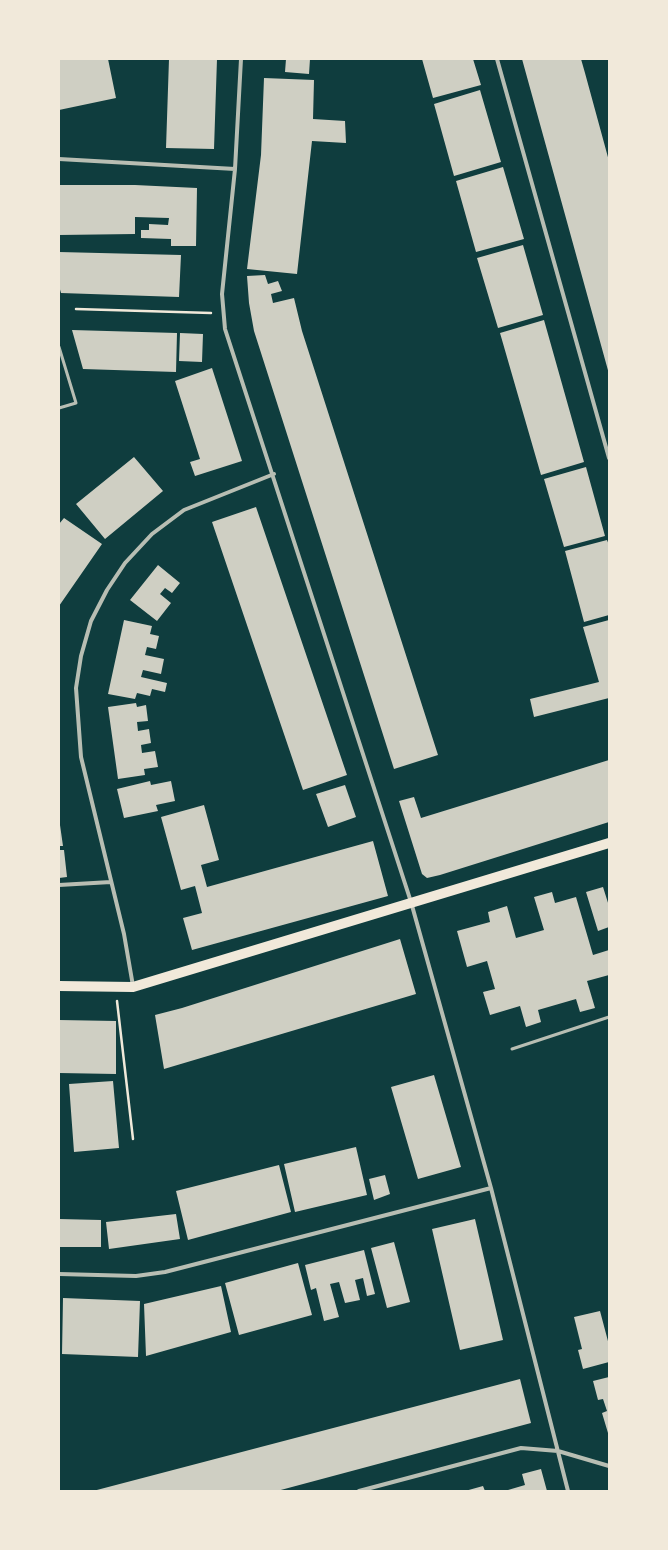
<!DOCTYPE html>
<html>
<head>
<meta charset="utf-8">
<style>
	body { margin:0 }
	#map { position:relative; width:668px; height:1550px; overflow:hidden; background:#0f3d3e; font-family:Georgia,serif }
	canvas { display:block }
	.frame { position:absolute; inset:0; border:60px solid #f1e9da; pointer-events:none }
</style>
</head>
<body>
<div id="map">
<canvas width="668" height="1550"></canvas>
<div class="frame"></div>
</div>
<script>
const ctx = document.querySelector('canvas').getContext('2d');
ctx.lineJoin = 'round';
function paint(path, color) {
  ctx.fillStyle = color;
  ctx.fill(path, 'evenodd');
}
function trace(path, color, width, dash) {
  ctx.strokeStyle = color;
  ctx.lineWidth = width;
  ctx.lineCap = dash ? 'butt' : 'round';
  ctx.setLineDash(dash || []);
  ctx.stroke(path);
}
const building = new Path2D(`
	M 59,59 L 108,59 L 116,98 L 59,110 Z
	M 169,59 L 217,59 L 214,149 L 166,148 Z
	M 286,59 L 310,59 L 309,74 L 285,72 Z
	M 422,59 L 473,59 L 481,85 L 433,98 Z
	M 522,59 L 581,59 L 585,73 L 609,161 L 609,374 Z
	M 264,78 L 314,80 L 313,119 L 345,121 L 346,143 L 312,141 L 297,274 L 247,269 L 261,155 Z
	M 480,90 L 501,162 L 454,176 L 434,104 Z
	M 503,167 L 524,239 L 476,252 L 456,181 Z
	M 59,185 L 135,185 L 197,188 L 196,246 L 171,246 L 171,239 L 141,238 L 141,230 L 149,230 L 149,224 L 168,225 L 169,218 L 135,217 L 135,234 L 59,235 Z
	M 523,245 L 543,315 L 498,328 L 477,258 Z
	M 59,252 L 181,255 L 179,297 L 61,293 L 59,286 Z
	M 265,275 L 268,284 L 278,281 L 282,291 L 271,294 L 273,303 L 294,298 L 302,331 L 438,755 L 394,769 L 254,331 L 249,303 L 247,276 Z
	M 544,320 L 584,462 L 541,475 L 500,333 Z
	M 72,330 L 177,333 L 176,372 L 83,369 Z
	M 180,333 L 203,334 L 202,362 L 179,361 Z
	M 212,368 L 242,461 L 195,476 L 190,462 L 200,459 L 175,381 Z
	M 134,457 L 163,491 L 105,539 L 76,504 Z
	M 586,467 L 605,536 L 564,547 L 544,479 Z
	M 256,507 L 347,775 L 303,790 L 212,522 Z
	M 64,518 L 102,544 L 59,606 L 59,524 Z
	M 607,540 L 609,545 L 609,615 L 584,622 L 565,551 Z
	M 158,565 L 180,583 L 172,593 L 165,588 L 160,594 L 171,603 L 157,621 L 130,600 Z
	M 124,620 L 152,626 L 150,634 L 159,636 L 156,649 L 147,647 L 145,655 L 164,659 L 161,674 L 143,670 L 141,677 L 167,683 L 165,692 L 152,689 L 150,696 L 137,693 L 135,699 L 108,694 Z
	M 609,620 L 609,698 L 534,717 L 530,699 L 599,682 L 583,627 Z
	M 136,703 L 137,707 L 146,705 L 148,721 L 137,722 L 138,731 L 149,729 L 151,743 L 141,745 L 142,753 L 155,751 L 158,767 L 144,769 L 145,775 L 118,779 L 108,707 Z
	M 609,760 L 609,822 L 440,875 L 427,878 L 422,874 L 399,801 L 414,797 L 421,818 Z
	M 150,781 L 151,785 L 171,781 L 175,801 L 156,805 L 158,811 L 124,818 L 117,789 Z
	M 345,785 L 356,817 L 328,827 L 316,794 Z
	M 204,805 L 219,860 L 201,865 L 207,887 L 373,841 L 388,896 L 192,950 L 183,918 L 202,913 L 195,886 L 181,890 L 161,817 Z
	M 59,818 L 63,846 L 59,846 Z
	M 59,850 L 64,850 L 67,877 L 59,878 Z
	M 603,887 L 609,906 L 609,927 L 598,931 L 586,892 Z
	M 552,892 L 555,903 L 576,897 L 593,955 L 609,950 L 609,975 L 587,981 L 595,1008 L 580,1012 L 576,999 L 538,1010 L 541,1022 L 526,1027 L 520,1006 L 490,1015 L 483,992 L 495,989 L 487,961 L 467,967 L 457,931 L 490,922 L 488,912 L 507,906 L 516,938 L 544,930 L 534,897 Z
	M 400,939 L 416,994 L 164,1069 L 155,1015 L 182,1008 Z
	M 59,1020 L 116,1021 L 116,1074 L 59,1073 Z
	M 434,1075 L 461,1167 L 418,1179 L 391,1087 Z
	M 113,1081 L 119,1148 L 74,1152 L 69,1084 Z
	M 356,1147 L 367,1195 L 295,1212 L 284,1164 Z
	M 279,1165 L 291,1212 L 188,1240 L 176,1191 Z
	M 385,1175 L 390,1194 L 374,1200 L 369,1179 Z
	M 176,1214 L 180,1239 L 109,1249 L 106,1222 Z
	M 59,1219 L 101,1220 L 101,1247 L 59,1247 Z
	M 475,1219 L 503,1340 L 460,1350 L 432,1229 Z
	M 394,1242 L 410,1302 L 387,1308 L 371,1248 Z
	M 364,1250 L 375,1294 L 367,1296 L 363,1278 L 355,1280 L 360,1300 L 345,1303 L 339,1282 L 330,1284 L 339,1317 L 324,1321 L 316,1288 L 311,1290 L 305,1265 Z
	M 298,1263 L 312,1315 L 239,1335 L 225,1283 Z
	M 221,1286 L 231,1332 L 146,1356 L 144,1304 Z
	M 63,1298 L 140,1301 L 138,1357 L 62,1354 Z
	M 600,1311 L 609,1345 L 609,1362 L 583,1369 L 578,1350 L 582,1349 L 574,1317 Z
	M 609,1377 L 609,1433 L 608,1433 L 602,1413 L 607,1411 L 603,1399 L 598,1400 L 593,1381 Z
	M 520,1379 L 531,1423 L 277,1491 L 93,1491 Z
	M 541,1469 L 547,1491 L 508,1491 L 508,1490 L 525,1485 L 522,1474 Z
	M 483,1486 L 485,1491 L 465,1491 Z`);
const path = new Path2D(`
	M 76,309 L 211,313
	M 117,1001 L 133,1139`);
const service = new Path2D(`
	M 59,347 L 76,403 L 59,408
	M 512,1049 L 609,1017`);
const minor = new Path2D(`
	M 241,59 L 235,169 L 222,294 L 225,329 L 411,902 L 491,1188 L 568,1491
	M 497,59 L 609,458
	M 59,159 L 235,169
	M 59,885 L 111,882
	M 133,986 L 124,934 L 81,757 L 76,688 L 81,656 L 91,621 L 107,590 L 125,563 L 152,534 L 184,510 L 274,474
	M 59,1274 L 136,1276 L 165,1272 L 491,1188
	M 359,1491 L 521,1448 L 558,1451 L 609,1466`);
const primary = new Path2D(`
	M 59,986 L 133,987 L 609,843`);
paint(building, '#cfcfc3');
trace(path, '#f1e9da', 2.5);
trace(service, '#b8beb3', 3);
trace(minor, '#b8beb3', 4);
trace(primary, '#f1e9da', 10);
</script>
</body>
</html>
